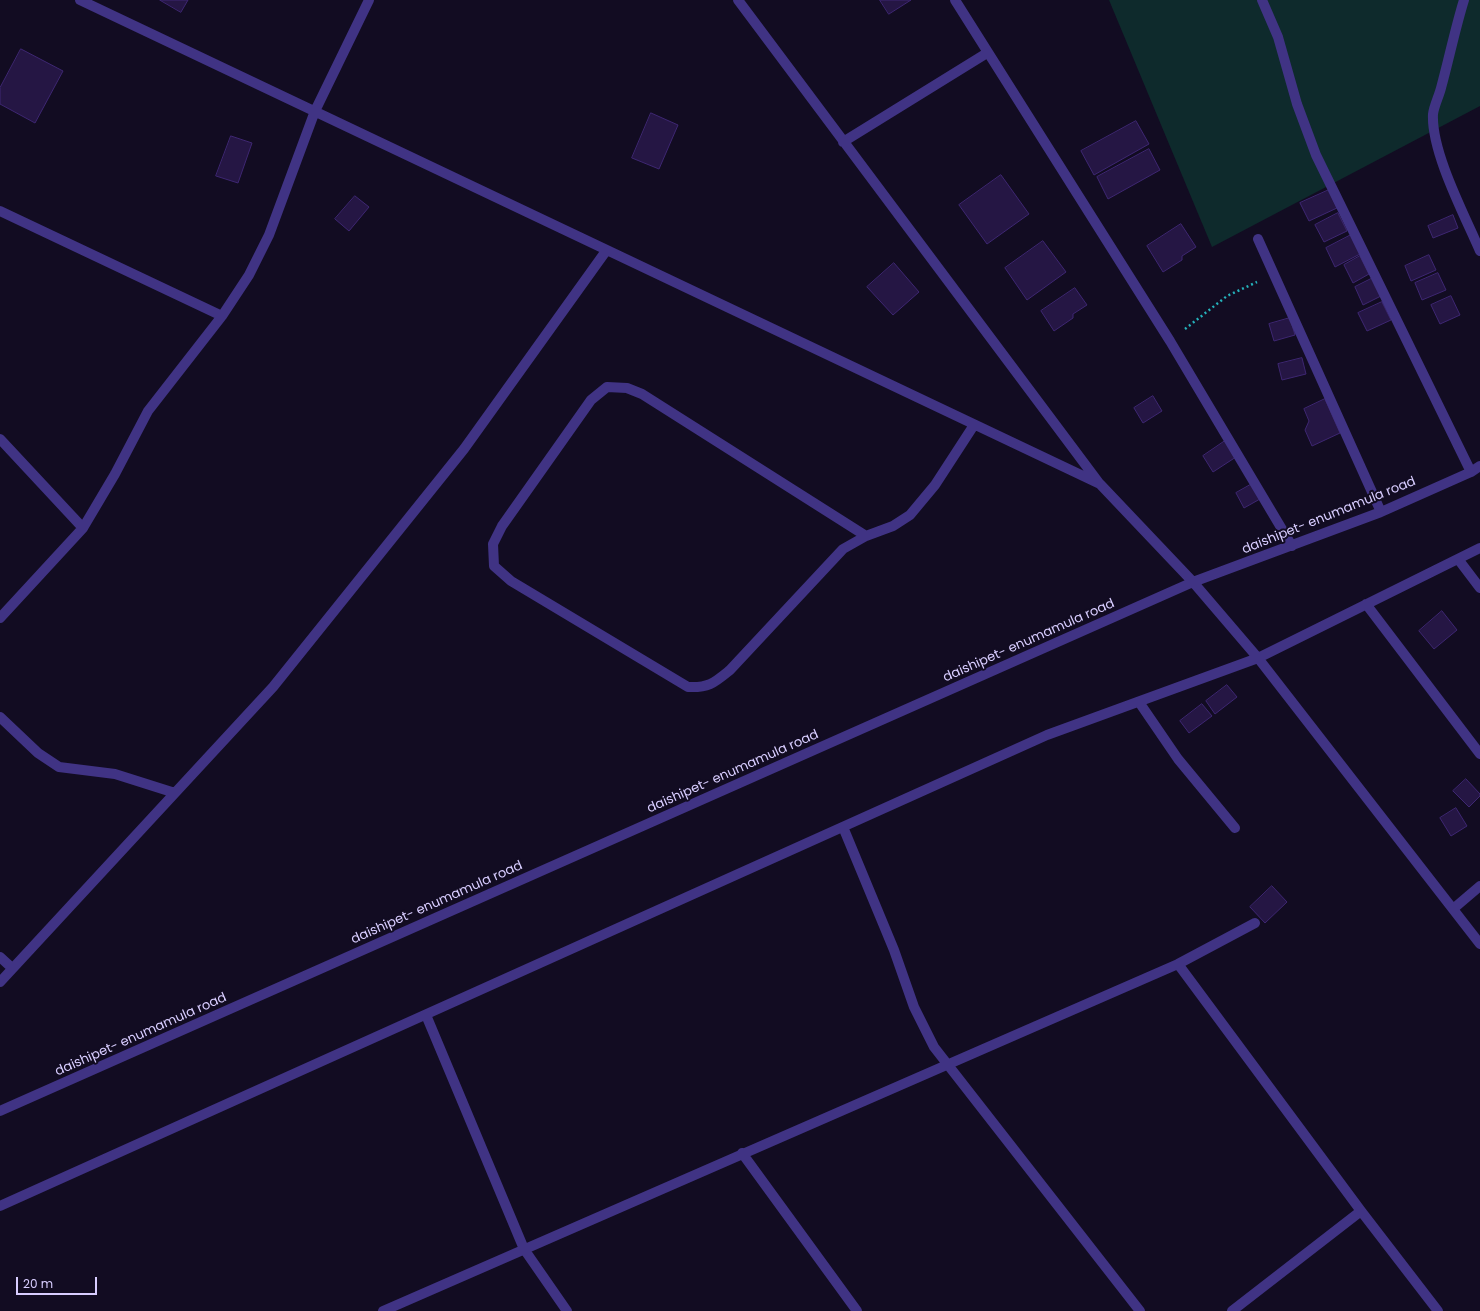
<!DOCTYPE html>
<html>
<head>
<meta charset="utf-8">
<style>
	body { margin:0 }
	#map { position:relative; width:1480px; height:1311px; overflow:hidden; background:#120c22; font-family:Poppins,sans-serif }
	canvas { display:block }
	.scale { position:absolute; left:16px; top:1277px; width:81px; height:18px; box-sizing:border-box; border:2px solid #d8cdff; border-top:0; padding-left:5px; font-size:12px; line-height:14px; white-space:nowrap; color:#d8cdff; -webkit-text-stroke:3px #120c22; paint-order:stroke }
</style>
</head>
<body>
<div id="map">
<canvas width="1480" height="1311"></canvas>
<div class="scale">20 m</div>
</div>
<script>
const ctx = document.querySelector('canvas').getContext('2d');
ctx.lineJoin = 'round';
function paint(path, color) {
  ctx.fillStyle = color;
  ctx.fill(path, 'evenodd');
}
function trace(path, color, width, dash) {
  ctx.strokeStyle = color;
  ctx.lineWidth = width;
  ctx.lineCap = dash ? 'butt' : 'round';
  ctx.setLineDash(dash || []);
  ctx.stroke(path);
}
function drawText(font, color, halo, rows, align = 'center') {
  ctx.font = font + ' Poppins,sans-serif';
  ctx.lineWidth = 4;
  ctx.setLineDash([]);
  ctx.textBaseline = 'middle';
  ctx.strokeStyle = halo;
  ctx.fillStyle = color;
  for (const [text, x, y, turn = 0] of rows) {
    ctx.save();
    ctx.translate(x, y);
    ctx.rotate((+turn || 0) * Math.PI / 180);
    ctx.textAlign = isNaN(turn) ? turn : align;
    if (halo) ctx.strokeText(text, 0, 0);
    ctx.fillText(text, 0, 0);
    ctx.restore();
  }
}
const green = new Path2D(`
	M 1109,0 L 1480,0 L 1480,106 L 1212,247 Z`);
const building = new Path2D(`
	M 160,0 L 188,0 L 181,12 Z
	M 880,0 L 911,0 L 889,14 Z
	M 21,49 L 63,71 L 35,123 L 0,104 L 0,88 Z
	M 651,113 L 678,125 L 659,169 L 632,158 Z
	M 1136,121 L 1149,144 L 1094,175 L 1081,151 Z
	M 231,136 L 252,143 L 238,183 L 216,176 Z
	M 1149,149 L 1160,170 L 1108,199 L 1097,177 Z
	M 1001,175 L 1029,214 L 987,244 L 959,205 Z
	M 1329,190 L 1337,208 L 1309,221 L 1300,203 Z
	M 355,196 L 369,207 L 349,231 L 335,219 Z
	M 1338,213 L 1347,231 L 1324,242 L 1315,225 Z
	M 1453,215 L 1458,228 L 1433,238 L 1428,226 Z
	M 1181,224 L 1196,247 L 1182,256 L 1182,260 L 1163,272 L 1147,246 Z
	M 1351,235 L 1360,254 L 1335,267 L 1326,248 Z
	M 1043,241 L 1066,272 L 1027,300 L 1005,268 Z
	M 1429,255 L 1436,270 L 1411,281 L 1405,266 Z
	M 1360,256 L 1369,274 L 1353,283 L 1344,265 Z
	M 894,263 L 919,292 L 893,315 L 867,287 Z
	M 1438,273 L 1446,290 L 1422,300 L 1415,283 Z
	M 1373,278 L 1381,296 L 1363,305 L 1355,287 Z
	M 1075,288 L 1087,305 L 1073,314 L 1073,318 L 1054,331 L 1041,311 Z
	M 1451,296 L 1460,315 L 1440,324 L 1431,305 Z
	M 1382,302 L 1391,320 L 1367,331 L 1358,313 Z
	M 1290,318 L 1295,335 L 1274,341 L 1269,324 Z
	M 1302,358 L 1306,374 L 1282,380 L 1278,364 Z
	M 1153,396 L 1162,411 L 1143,423 L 1134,408 Z
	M 1325,399 L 1340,433 L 1312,446 L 1305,430 L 1309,421 L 1304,409 Z
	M 1225,441 L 1236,457 L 1213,472 L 1203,456 Z
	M 1252,484 L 1260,499 L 1244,508 L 1236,493 Z
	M 1442,611 L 1457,630 L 1434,649 L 1419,631 Z
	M 1227,685 L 1237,697 L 1215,714 L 1206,701 Z
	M 1202,704 L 1212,716 L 1189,733 L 1180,721 Z
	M 1466,779 L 1480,794 L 1480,796 L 1469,807 L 1453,791 Z
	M 1456,808 L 1467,826 L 1451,836 L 1440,818 Z
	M 1272,886 L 1287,902 L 1265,923 L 1250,907 Z`);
const path = new Path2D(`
	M 1185,329 L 1227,296 L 1257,282`);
const minor = new Path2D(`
	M 80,0 L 1100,484 L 1193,582 L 1258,658 L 1480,944
	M 738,0 L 1099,483
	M 955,0 L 1170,341 L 1292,546
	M 1262,0 L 1278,37 L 1297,104 L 1316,155 L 1471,472
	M 1464,0 C 1455,29 1449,59 1441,88 C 1439,96 1434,106 1433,114 C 1431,152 1465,216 1480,251
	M 843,142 L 987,53
	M 0,211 L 222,316
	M 1258,239 L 1381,512
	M 0,439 L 83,528 L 0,618
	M 83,528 L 115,474 L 148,411 L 222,316 L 249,275 L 269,235 L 315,111 L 369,0
	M 866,536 L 642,394 L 627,388 L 607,387 L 591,400 L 502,526 L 493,544 L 494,566 L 511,581 L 688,687 C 709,688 714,683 730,670 L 843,549 L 866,536 L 893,526 L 910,515 L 935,485 L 974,425
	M 1458,559 L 1480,588
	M 1366,604 L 1480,754
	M 1139,702 L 1178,759 L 1235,828
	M 0,717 L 38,753 L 59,767 L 115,774 L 175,793
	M 843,827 L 894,950 L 914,1007 L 934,1047 L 1140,1311
	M 1453,909 L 1480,886
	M 0,957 L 12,968
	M 1178,964 L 1361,1211 L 1438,1311
	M 0,982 L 273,687 L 464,449 L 606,251
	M 426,1015 L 524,1249 L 567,1311
	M 0,1111 L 1193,582 L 1381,512 L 1471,472 L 1480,466
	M 742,1153 L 857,1311
	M 0,1206 L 1047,735 L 1258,658 L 1480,548
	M 383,1311 L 1178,964 L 1255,923
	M 1232,1311 L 1361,1211`);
const streetNames = [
	["daishipet- enumamula road",1329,516,-22],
	["daishipet- enumamula road",1029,641,-24],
	["daishipet- enumamula road",733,772,-24],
	["daishipet- enumamula road",437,903,-24],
	["daishipet- enumamula road",141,1035,-24]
];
paint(green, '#0e2a2c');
paint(building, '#251644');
trace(building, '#3e2772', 1);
trace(path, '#25b2bb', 2.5, [2, 3]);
trace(minor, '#403384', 10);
drawText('13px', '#d8cdff', '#120c22', streetNames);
</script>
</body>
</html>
